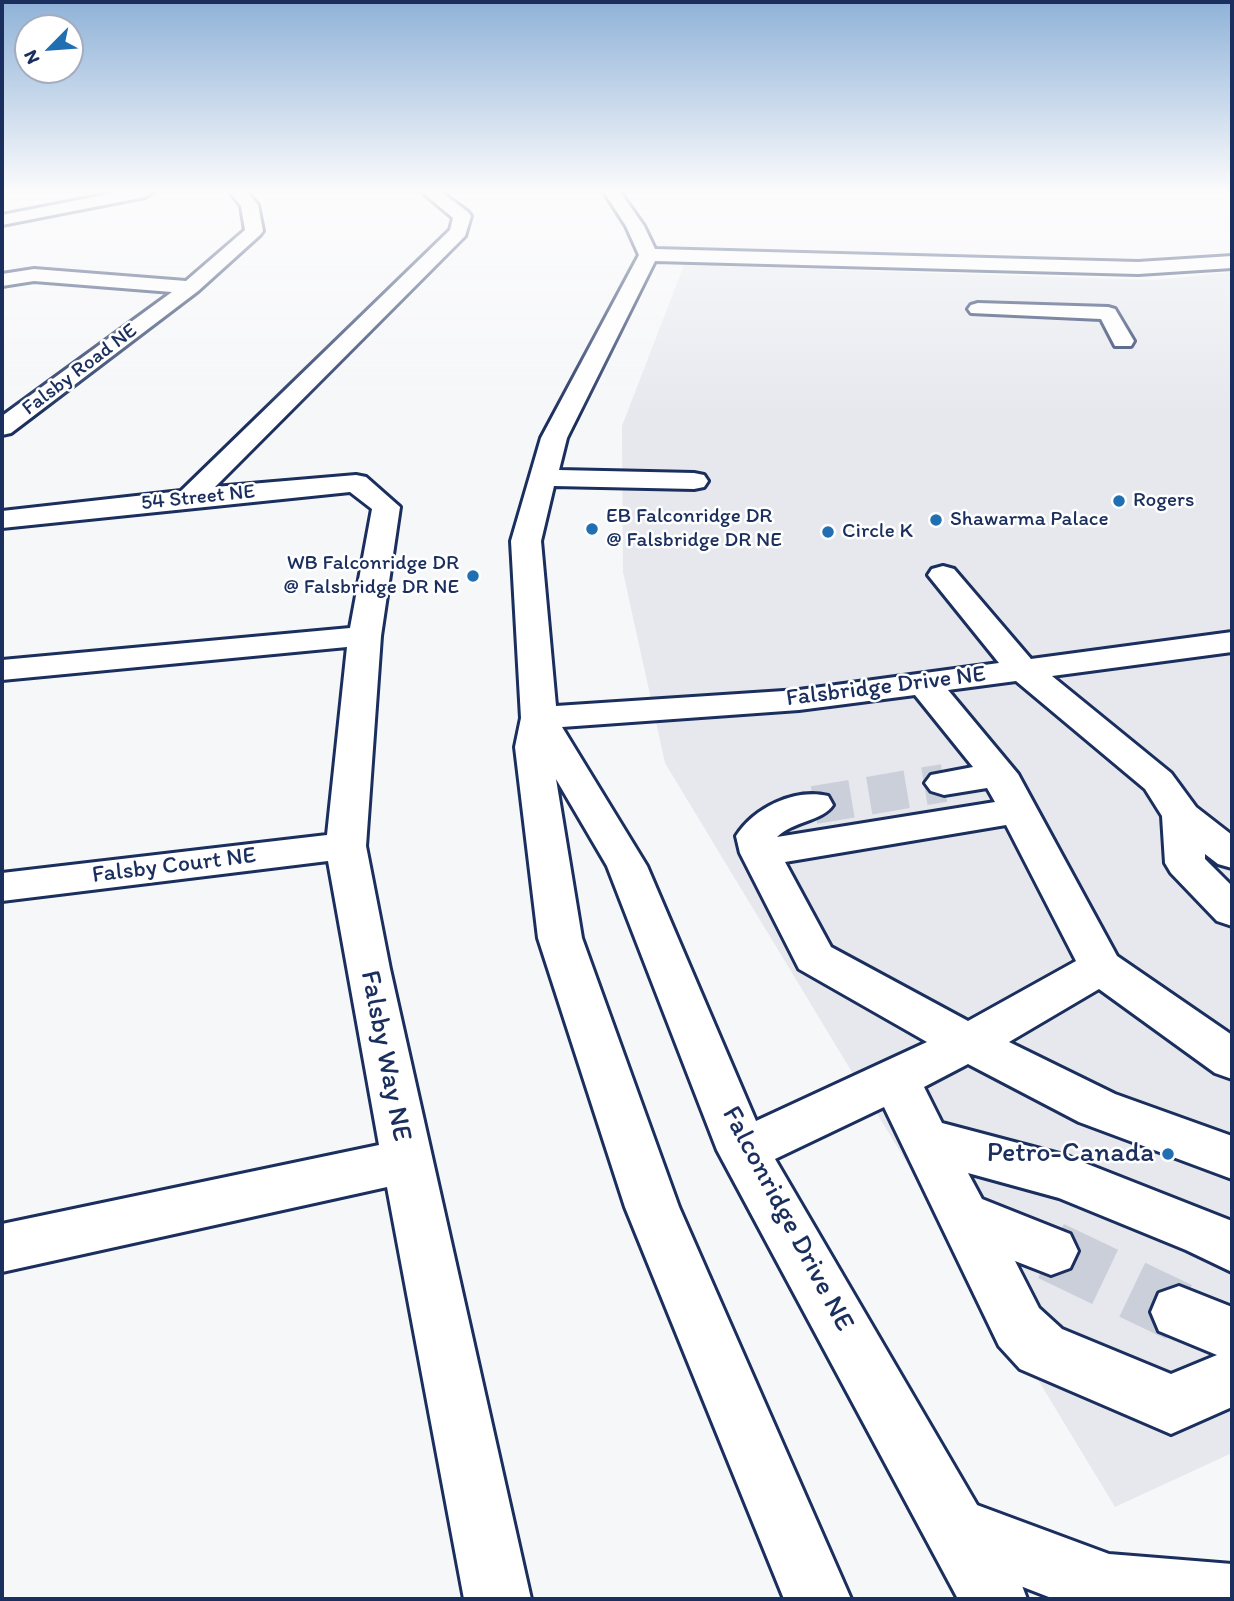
<!DOCTYPE html>
<html>
<head>
<meta charset="utf-8">
<style>
	body { margin:0 }
	#map { position:relative; width:1234px; height:1601px; overflow:hidden; background:#f6f7f9; font-family:Itim,sans-serif }
	canvas { display:block }
	.frame { position:absolute; inset:0; border:4px solid #1b2f5e; pointer-events:none }
	.north { position:absolute; left:14px; top:14px; width:70px; height:70px; box-sizing:border-box; background:#fff; border:2px solid #a4acbf; border-radius:50%; rotate:245deg; font-size:19px; font-weight:700; line-height:28px; text-align:center; color:#1b2f5e }
	.north::after { content:''; display:block; margin:auto; width:24px; height:32px; background:#1f6fb2; clip-path:polygon(50% 0,100% 100%,50% 72%,0 100%) }
</style>
</head>
<body>
<div id="map">
<canvas width="1234" height="1601"></canvas>
<div class="frame"></div>
<div class="north">N</div>
</div>
<script>
const ctx = document.querySelector('canvas').getContext('2d');
ctx.lineJoin = 'round';
function paint(path, color) {
  ctx.fillStyle = color;
  ctx.fill(path, 'evenodd');
}
function trace(path, color, width, dash) {
  ctx.strokeStyle = color;
  ctx.lineWidth = width;
  ctx.lineCap = dash ? 'butt' : 'round';
  ctx.setLineDash(dash || []);
  ctx.stroke(path);
}
function drawText(font, color, halo, rows, align = 'center') {
  ctx.font = font + ' Itim,sans-serif';
  ctx.lineWidth = 5;
  ctx.setLineDash([]);
  ctx.textBaseline = 'middle';
  ctx.strokeStyle = halo;
  ctx.fillStyle = color;
  for (const [text, x, y, turn = 0] of rows) {
    ctx.save();
    ctx.translate(x, y);
    ctx.rotate((+turn || 0) * Math.PI / 180);
    ctx.textAlign = isNaN(turn) ? turn : align;
    if (halo) ctx.strokeText(text, 0, 0);
    ctx.fillText(text, 0, 0);
    ctx.restore();
  }
}
const built = new Path2D(`
	M 684,265 L 1154,280 L 1232,272 L 1232,1453 L 1115,1507 L 665,763 L 623,572 L 622,426 Z`);
const minorTunnelFar1 = new Path2D(`
	M 814,805 L 944,783`);
const minorTunnel = new Path2D(`
	M 1051,1251 L 1179,1312`);
const minor = new Path2D(`
	M 119,192 L 153,192 L 145,197 L 2,225 L 2,215 Z
	M 230,192 L 247,192 L 258,205 L 263,231 L 260,235 L 198,291 L 11,433 L 2,435 L 2,416 L 172,292 L 34,281 L 2,286 L 2,274 L 34,269 L 186,281 L 245,230 L 241,206 Z
	M 422,192 L 441,192 L 468,212 L 471,216 L 465,236 L 215,487 L 356,475 L 366,477 L 400,507 L 381,636 L 366,846 L 390,969 L 531,1599 L 464,1599 L 387,1187 L 2,1272 L 2,1224 L 379,1145 L 328,861 L 2,901 L 2,873 L 327,835 L 347,647 L 2,680 L 2,660 L 350,628 L 372,509 L 350,492 L 2,528 L 2,511 L 181,491 L 450,230 L 453,218 Z
	M 604,192 L 620,192 L 644,226 L 655,249 L 1138,262 L 1232,256 L 1232,268 L 1138,274 L 655,261 L 567,438 L 559,470 L 694,473 L 704,475 L 708,481 L 704,487 L 694,489 L 554,486 L 541,541 L 556,706 L 799,690 L 999,663 L 928,575 L 932,569 L 943,566 L 954,569 L 1031,659 L 1232,632 L 1232,652 L 1052,676 L 1171,773 L 1196,807 L 1232,835 L 1232,868 L 1218,864 L 1205,854 L 1205,859 L 1232,886 L 1232,926 L 1217,921 L 1171,873 L 1165,863 L 1162,816 L 1145,789 L 1016,681 L 948,690 L 1018,774 L 1117,956 L 1232,1035 L 1232,1079 L 1215,1073 L 1099,989 L 1009,1042 L 1115,1094 L 1232,1136 L 1232,1179 L 1079,1122 L 968,1064 L 924,1087 L 942,1123 L 1067,1156 L 1232,1221 L 1232,1272 L 1186,1250 L 1059,1198 L 968,1173 L 982,1199 L 1070,1234 L 1078,1251 L 1070,1268 L 1051,1275 L 1015,1261 L 1039,1308 L 1062,1329 L 1171,1374 L 1217,1355 L 1159,1331 L 1151,1312 L 1159,1293 L 1179,1286 L 1232,1307 L 1232,1407 L 1171,1434 L 1020,1369 L 999,1346 L 884,1107 L 775,1159 L 1018,1575 L 1027,1599 L 958,1599 L 717,1150 L 607,866 L 556,779 L 582,938 L 679,1207 L 851,1599 L 784,1599 L 625,1207 L 538,938 L 515,747 L 521,718 L 511,541 L 541,438 L 639,255 L 626,226 ZM 915,695 L 973,767 L 931,775 L 925,783 L 931,791 L 944,795 L 987,788 L 995,802 L 777,837 C 793,821 823,821 833,805 L 828,796 C 794,788 754,808 736,836 L 740,853 L 799,969 L 927,1042 L 756,1121 L 647,866 L 562,727 L 799,710 ZM 1006,825 L 1076,961 L 968,1021 L 831,947 L 785,862 Z
	M 978,303 L 1108,307 L 1115,309 L 1134,341 L 1131,346 L 1115,346 L 1101,319 L 971,313 L 968,309 L 971,305 Z`);
const major = new Path2D(`
	M 958,1498 L 1109,1554 L 1232,1564 L 1232,1599 L 1054,1599 L 935,1553 L 926,1530 L 935,1507 Z`);
const markers = [
	[1119,501,7,"#1f6fb2"],
	[936,520,7,"#1f6fb2"],
	[592,529,7,"#1f6fb2"],
	[828,532,7,"#1f6fb2"],
	[473,576,7,"#1f6fb2"],
	[1168,1154,7,"#1f6fb2"]
];
const farStreetnames = [
	["Falsby Road NE",80,370,-37],
	["54 Street NE",198,498,-6]
];
const farPoinames = [
	["Rogers",1133,501],
	["EB Falconridge DR",606,517],
	["@ Falsbridge DR NE",606,541],
	["Shawarma Palace",950,520],
	["Circle K",842,532],
	["WB Falconridge DR",459,564,"right"],
	["@ Falsbridge DR NE",459,588,"right"]
];
const streetNames = [
	["Falsbridge Drive NE",886,687,-7],
	["Falsby Court NE",174,866,-7]
];
const nearStreetnames = [
	["Falsby Way NE",385,1056,79],
	["Falconridge Drive NE",787,1219,62]
];
const nearPoinames = [
	["Petro-Canada",1154,1154]
];
paint(built, '#e6e8ee');
trace(minorTunnelFar1, '#cacfda', 38, [38, 18]);
trace(minorTunnel, '#cacfda', 60, [60, 30]);
trace(minor, '#1b2f5e', 6);
trace(major, '#1b2f5e', 6);
paint(minor, '#fff');
paint(major, '#fff');
const sky = ctx.createLinearGradient(0, 0, 0, 416);
sky.addColorStop(0, '#8fb2d8');
sky.addColorStop(0.46, '#fbfbfc');
sky.addColorStop(1, '#fbfbfc00');
ctx.fillStyle = sky;
ctx.fillRect(0, 0, 1234, 416);
for (const [x, y, r, color] of markers) {
  const dot = new Path2D();
  dot.arc(x, y, r, 0, 2 * Math.PI);
  ctx.fillStyle = color;
  ctx.fill(dot);
  trace(dot, '#fff', 2.5);
}
drawText('21px', '#1b2f5e', '#fff', farStreetnames);
drawText('21px', '#1b2f5e', '#fff', farPoinames, 'left');
drawText('24px', '#1b2f5e', '#fff', streetNames);
drawText('28px', '#1b2f5e', '#fff', nearStreetnames);
drawText('28px', '#1b2f5e', '#fff', nearPoinames, 'right');
</script>
</body>
</html>
